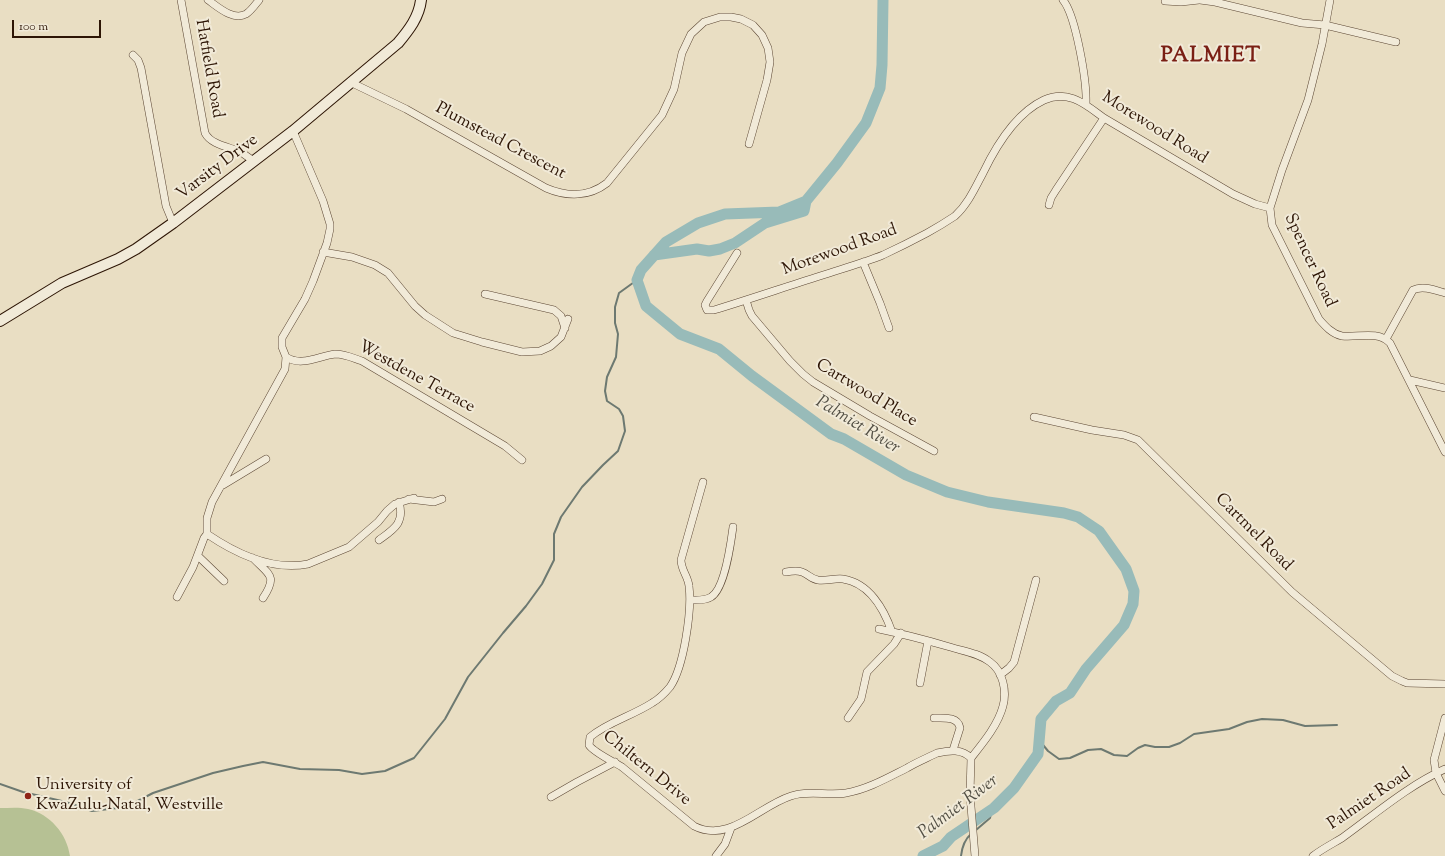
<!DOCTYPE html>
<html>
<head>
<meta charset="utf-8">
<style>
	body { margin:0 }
	#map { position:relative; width:1445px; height:856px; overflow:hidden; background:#e9dec3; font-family:"Sorts Mill Goudy",serif }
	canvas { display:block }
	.scale { position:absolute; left:12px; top:20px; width:89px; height:18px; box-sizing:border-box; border:2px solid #2d1505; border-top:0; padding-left:5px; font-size:12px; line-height:14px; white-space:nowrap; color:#2d1505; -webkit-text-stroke:3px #f1ead8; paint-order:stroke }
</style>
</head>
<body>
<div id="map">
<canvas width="1445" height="856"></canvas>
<div class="scale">100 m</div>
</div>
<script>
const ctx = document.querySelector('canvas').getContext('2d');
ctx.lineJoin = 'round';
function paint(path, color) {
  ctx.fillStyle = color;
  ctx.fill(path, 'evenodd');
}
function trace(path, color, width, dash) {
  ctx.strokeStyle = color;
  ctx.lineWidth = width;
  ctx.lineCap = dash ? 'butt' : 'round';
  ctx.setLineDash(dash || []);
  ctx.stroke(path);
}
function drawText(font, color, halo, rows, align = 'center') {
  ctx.font = font + ' "Sorts Mill Goudy",serif';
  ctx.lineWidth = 4;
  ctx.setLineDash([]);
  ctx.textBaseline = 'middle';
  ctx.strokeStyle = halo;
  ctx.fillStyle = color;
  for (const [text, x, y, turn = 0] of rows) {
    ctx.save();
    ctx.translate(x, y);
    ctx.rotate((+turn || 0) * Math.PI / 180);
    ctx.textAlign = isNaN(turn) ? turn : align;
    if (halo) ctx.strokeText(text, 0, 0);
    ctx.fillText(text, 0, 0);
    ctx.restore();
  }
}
const green = new Path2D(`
	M 0,808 C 10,808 19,807 28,809 C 50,814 67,834 70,856 L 0,856 Z`);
const stream = new Path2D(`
	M 1039,740 L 1048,751 L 1059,759 L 1070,758 L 1088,750 L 1101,749 L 1114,755 L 1127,756 L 1138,748 L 1145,745 L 1155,747 L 1169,747 L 1180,743 L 1194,734 L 1229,729 L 1247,722 L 1262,719 L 1283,720 L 1305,726 L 1337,725
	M 0,784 L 23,792 L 66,802 L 92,811 L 126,807 L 153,793 L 213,773 L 243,766 L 263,762 L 300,769 L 339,770 L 362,774 L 385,771 L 414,758 L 445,719 L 468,677 L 503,633 L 526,606 L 542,584 L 554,560 L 554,534 L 561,517 L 582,487 L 603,465 L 618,451 L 625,431 L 623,416 L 619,409 L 607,401 L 605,391 L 607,377 L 616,357 L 618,334 L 615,323 L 615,307 L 619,293 L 637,280
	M 976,830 L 990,818 L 992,809
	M 961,856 C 962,847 964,840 971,834`);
const river = new Path2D(`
	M 883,0 L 882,65 L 880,88 L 866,123 L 837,163 L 806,201 L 779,212 L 725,214 L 698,223 L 666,242 L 641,270 L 637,280 L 646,306 L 680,334 L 719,349 L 752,376 L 831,434 L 844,439 L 906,475 L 947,492 L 988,502 L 1064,513 L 1078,517 L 1099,531 L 1126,569 L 1134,591 L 1133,604 L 1124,625 L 1086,669 L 1070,693 L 1056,701 L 1041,719 L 1038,754 L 1014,788 L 994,808 L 951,837 L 943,846 L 923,856
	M 654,255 L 697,249 L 709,251 L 720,249 L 735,243 L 765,223 L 804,211 L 806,201`);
const street = new Path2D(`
	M 181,0 L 205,133 C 211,145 230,147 241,152 C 245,155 249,158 254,161
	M 208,0 C 218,7 233,21 246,14 C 251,11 255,5 259,0
	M 1063,0 C 1076,16 1087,82 1086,104
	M 1200,0 L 1215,2 L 1302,23 L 1325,25 L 1396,42
	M 1330,0 L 1322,44 L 1308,100 L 1282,170 L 1270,208 L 1272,225 L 1319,319 C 1325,326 1332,334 1342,336 C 1358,338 1377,330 1390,343 L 1445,452
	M 1165,1 L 1181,2 L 1199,0
	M 133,55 L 138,60 L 141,68 L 166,206 L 173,223
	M 350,82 L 406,109 L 546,188 C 567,197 589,197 607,183 L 662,115 L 674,89 L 682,53 L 691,34 L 704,22 L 720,17 L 731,17 L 741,19 L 753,25 L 762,35 L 768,48 L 770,62 L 767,80 L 749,144
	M 1049,205 L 1051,198 L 1056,190 L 1104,118
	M 323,252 L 352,257 L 375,265 L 388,273 L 415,306 L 425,315 L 453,333 L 482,342 L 522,352 L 540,351 L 551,346 L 561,337 L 568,319
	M 737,253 L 707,301 L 705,305 L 707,310 L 714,310 C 750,299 785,287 820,276 C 841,269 863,263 883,255 C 898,248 912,241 927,233 C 936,228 946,222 955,216 C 968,204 975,188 983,173 C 996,146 1016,113 1044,100 C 1069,89 1086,105 1104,118 L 1233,194 L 1255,204 L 1270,208
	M 863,262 L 880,303 L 889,328
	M 485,294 L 554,310 L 561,316 L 565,328
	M 746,300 L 749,310 L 752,316 L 790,361 L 803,374 L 813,382 L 870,416 L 934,451
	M 1386,339 L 1413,290 C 1422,285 1435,290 1445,293
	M 286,357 C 301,367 319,356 335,354 C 345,354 353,358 362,361 L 505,446 L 522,460
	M 1410,380 L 1445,388
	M 1034,417 L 1092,430 L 1124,435 L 1138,440 L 1292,592 L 1392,676 L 1402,681 L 1407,683 L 1445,684
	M 703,482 L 681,560 C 681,570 688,576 689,586 C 692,610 684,667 670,687 C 665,693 659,699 652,703 C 632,716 608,722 590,737 L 589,745 C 593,752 614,762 622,767 L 694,826 C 729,844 759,806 791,796 C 808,790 828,796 846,793 C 868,789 887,778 907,768 C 917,762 927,758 937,753 C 950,750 962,749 971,758
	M 223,485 L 266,459
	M 409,499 L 434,502 L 442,499
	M 207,534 C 235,553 273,571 308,564 L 349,547 L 378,522 L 387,511 L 395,504 L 414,498
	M 379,540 C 394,529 405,523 399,502
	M 198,556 L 224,581
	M 253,558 C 269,575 278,575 263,598
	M 786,572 C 791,571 797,570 802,572 C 808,574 811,579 818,580 C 827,581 835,578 843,579 C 869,583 884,609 892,632
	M 177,597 L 193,567 L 204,538 L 207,534 L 207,518 L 212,502 L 285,369 L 286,357 L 282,347 L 282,338 L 305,299 L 313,281 L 327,243 L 330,229 L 330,224 L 323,201 L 293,131
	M 690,600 C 697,600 705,601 711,597 C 725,589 731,542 733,527
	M 879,629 C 903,634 926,640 950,647 C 963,651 979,653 990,662 C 1003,671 1007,691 1003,706 C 998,725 983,743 971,758
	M 1000,675 L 1009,668 L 1014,662 L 1036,580
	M 920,683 L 928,641
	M 848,718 L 861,699 L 867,672 L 894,644 L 901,633
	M 934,718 C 943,718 958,716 960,728 L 953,750
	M 1445,718 L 1434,760 L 1436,773 L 1445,791
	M 971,758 L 970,794 L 975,856
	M 551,797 L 577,782 L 615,762
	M 716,856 L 725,844 L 731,828
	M 1313,856 C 1322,849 1332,844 1342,838 C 1374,815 1409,785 1445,769`);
const secondary = new Path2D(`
	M 0,321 L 62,283 L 118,259 L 136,249 L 173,223 L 293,131 L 398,43 C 409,30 419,17 421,0`);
const markers = [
	[28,796,4,"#8f2418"]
];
const streetNames = [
	["Hatfield Road",208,69,80],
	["Morewood Road",1154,129,32],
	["Plumstead Crescent",500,142,28],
	["Varsity Drive",218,168,-37],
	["Morewood Road",840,251,-20],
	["Spencer Road",1309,261,65],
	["Westdene Terrace",416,378,29],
	["Cartwood Place",866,394,31],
	["Cartmel Road",1253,533,45],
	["Chiltern Drive",646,769,39],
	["Palmiet Road",1370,800,-34]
];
const poiNames = [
	["University of",36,786],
	["KwaZulu-Natal, Westville",36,806]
];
const waterNames = [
	["Palmiet River",857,426,31],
	["Palmiet River",959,808,-37]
];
const districtNames = [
	["PALMIET",1211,57]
];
paint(green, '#b6c194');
trace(stream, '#6d7971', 2);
trace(river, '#98bbb9', 11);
trace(street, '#5c4734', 8);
trace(secondary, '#2d1505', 12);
trace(street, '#f1ead8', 7);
trace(secondary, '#f1ead8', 10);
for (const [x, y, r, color] of markers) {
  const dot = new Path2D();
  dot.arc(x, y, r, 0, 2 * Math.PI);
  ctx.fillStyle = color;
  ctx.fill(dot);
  trace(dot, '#f1ead8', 1.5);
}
drawText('17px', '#2d1505', '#f1ead8', streetNames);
drawText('17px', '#2d1505', '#f1ead8', poiNames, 'left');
drawText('italic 18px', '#524f44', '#f1ead8', waterNames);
ctx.letterSpacing = '1px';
drawText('bold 21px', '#7a1f14', '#f1ead8', districtNames);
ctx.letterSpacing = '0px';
</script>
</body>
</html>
